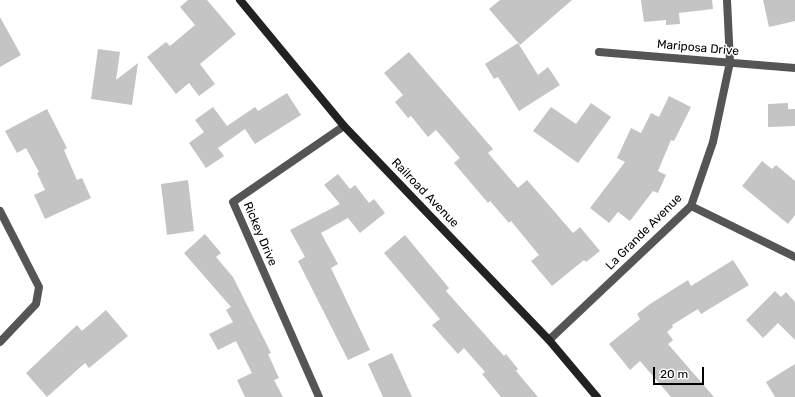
<!DOCTYPE html>
<html>
<head>
<meta charset="utf-8">
<style>
	body { margin:0 }
	#map { position:relative; width:795px; height:397px; overflow:hidden; background:#fff; font-family:Rubik,sans-serif }
	canvas { display:block }
	.scale { position:absolute; left:653px; top:367px; width:51px; height:18px; box-sizing:border-box; border:2px solid #000; border-top:0; padding-left:5px; font-size:12px; line-height:14px; white-space:nowrap; color:#000; -webkit-text-stroke:3px #fff; paint-order:stroke }
</style>
</head>
<body>
<div id="map">
<canvas width="795" height="397"></canvas>
<div class="scale">20 m</div>
</div>
<script>
const ctx = document.querySelector('canvas').getContext('2d');
ctx.lineJoin = 'round';
function paint(path, color) {
  ctx.fillStyle = color;
  ctx.fill(path, 'evenodd');
}
function trace(path, color, width, dash) {
  ctx.strokeStyle = color;
  ctx.lineWidth = width;
  ctx.lineCap = dash ? 'butt' : 'round';
  ctx.setLineDash(dash || []);
  ctx.stroke(path);
}
function drawText(font, color, halo, rows, align = 'center') {
  ctx.font = font + ' Rubik,sans-serif';
  ctx.lineWidth = 3;
  ctx.setLineDash([]);
  ctx.textBaseline = 'middle';
  ctx.strokeStyle = halo;
  ctx.fillStyle = color;
  for (const [text, x, y, turn = 0] of rows) {
    ctx.save();
    ctx.translate(x, y);
    ctx.rotate((+turn || 0) * Math.PI / 180);
    ctx.textAlign = isNaN(turn) ? turn : align;
    if (halo) ctx.strokeText(text, 0, 0);
    ctx.fillText(text, 0, 0);
    ctx.restore();
  }
}
const building = new Path2D(`
	M 188,0 L 207,0 L 236,34 L 200,64 L 215,84 L 199,96 L 189,83 L 176,94 L 147,57 L 166,42 L 170,46 L 195,25 L 180,7 Z
	M 500,0 L 572,0 L 520,45 L 489,9 Z
	M 641,0 L 712,0 L 713,9 L 679,13 L 680,24 L 666,25 L 666,20 L 644,22 Z
	M 763,0 L 795,0 L 795,21 L 769,27 Z
	M 0,17 L 21,55 L 0,67 Z
	M 518,43 L 538,75 L 548,67 L 560,85 L 519,111 L 498,77 L 494,79 L 485,64 Z
	M 98,49 L 120,52 L 116,80 L 138,63 L 132,105 L 91,99 Z
	M 409,52 L 493,149 L 488,153 L 518,188 L 527,180 L 573,233 L 580,227 L 600,251 L 586,262 L 584,260 L 552,286 L 531,261 L 539,255 L 511,221 L 509,223 L 490,201 L 488,203 L 454,163 L 460,158 L 436,130 L 428,137 L 411,116 L 408,118 L 395,102 L 403,95 L 384,73 Z
	M 287,93 L 301,115 L 255,144 L 245,129 L 218,148 L 224,156 L 206,168 L 189,143 L 204,132 L 195,120 L 213,107 L 227,126 L 255,107 L 258,111 Z
	M 669,96 L 691,107 L 674,141 L 671,140 L 658,171 L 666,175 L 658,193 L 653,191 L 630,221 L 618,212 L 609,223 L 590,208 L 625,162 L 617,158 L 631,128 L 641,133 L 651,113 L 659,117 Z
	M 591,103 L 611,117 L 578,163 L 533,131 L 551,107 L 576,124 Z
	M 788,103 L 788,109 L 795,109 L 795,126 L 768,127 L 768,104 Z
	M 47,109 L 67,148 L 64,150 L 77,180 L 82,178 L 91,198 L 45,219 L 34,195 L 45,190 L 37,173 L 39,172 L 26,148 L 17,153 L 5,131 Z
	M 762,161 L 772,169 L 776,165 L 795,181 L 795,215 L 788,224 L 742,186 Z
	M 338,174 L 350,189 L 355,185 L 369,203 L 374,199 L 385,213 L 360,233 L 348,218 L 321,233 L 338,264 L 331,268 L 370,350 L 348,360 L 298,261 L 305,257 L 290,230 L 340,204 L 324,185 Z
	M 188,180 L 194,231 L 167,235 L 161,184 Z
	M 205,234 L 221,253 L 216,257 L 233,277 L 271,353 L 268,354 L 279,378 L 274,380 L 283,397 L 245,397 L 237,380 L 252,373 L 236,341 L 218,350 L 209,334 L 233,322 L 226,310 L 231,307 L 184,253 Z
	M 405,235 L 449,288 L 446,291 L 504,356 L 506,354 L 518,369 L 516,371 L 538,397 L 501,397 L 482,374 L 485,372 L 464,348 L 458,354 L 432,325 L 440,319 L 384,253 Z
	M 733,260 L 749,285 L 701,314 L 698,309 L 672,325 L 673,327 L 667,332 L 673,340 L 668,344 L 714,397 L 671,397 L 640,361 L 630,370 L 609,344 L 640,319 L 637,314 L 650,304 L 688,280 L 691,286 Z
	M 775,291 L 781,297 L 786,292 L 795,302 L 795,340 L 778,323 L 763,338 L 746,320 Z
	M 106,310 L 128,336 L 89,368 L 85,363 L 47,397 L 26,373 L 77,325 L 82,331 Z
	M 392,353 L 412,397 L 383,397 L 368,364 Z
	M 795,364 L 795,397 L 775,397 L 766,382 Z`);
const street = new Path2D(`
	M 599,52 L 795,68
	M 691,206 L 795,257
	M 0,211 L 39,287 L 36,304 L 0,342
	M 549,340 L 691,206 L 713,142 L 730,62 L 727,0
	M 319,397 L 233,202 L 344,126`);
const secondary = new Path2D(`
	M 240,0 L 344,126 L 549,340 L 597,397`);
const streetNames = [
	["Mariposa Drive",698,48,5],
	["Railroad Avenue",425,193,46],
	["La Grande Avenue",644,232,-45],
	["Rickey Drive",260,234,67]
];
paint(building, '#c4c4c4');
trace(street, '#555', 8);
trace(secondary, '#222', 8);
drawText('12px', '#000', '#fff', streetNames);
</script>
</body>
</html>
